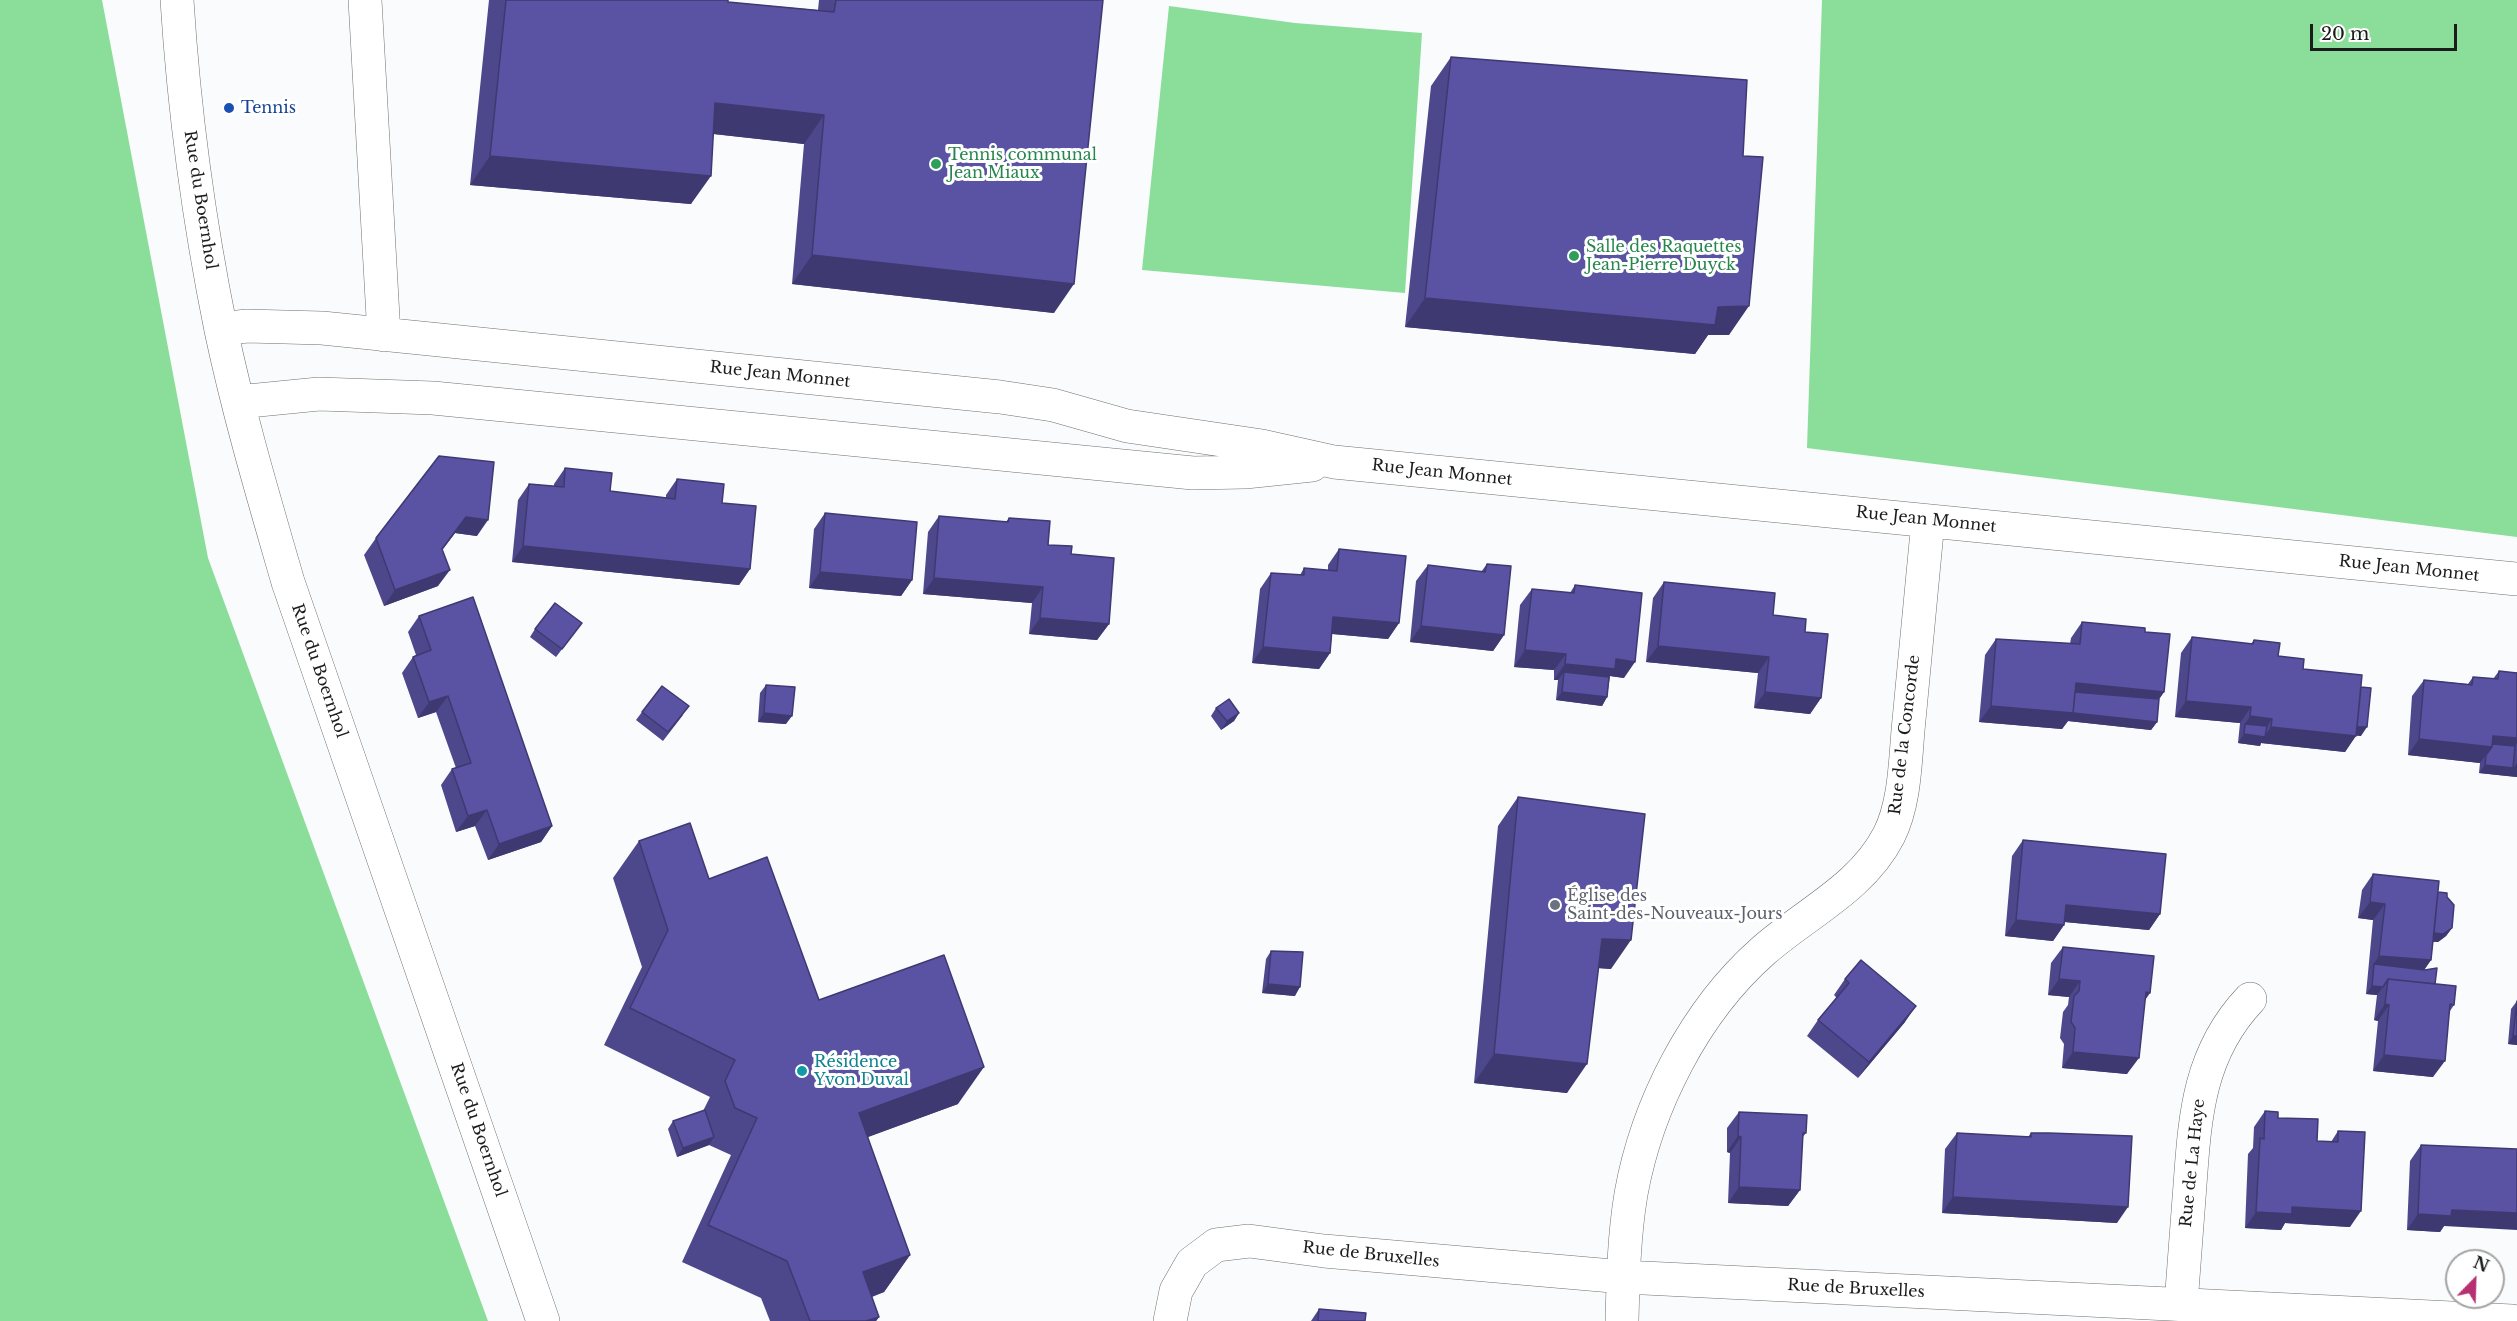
<!DOCTYPE html>
<html>
<head>
<meta charset="utf-8">
<style>
	body { margin:0 }
	#map { position:relative; width:2517px; height:1321px; overflow:hidden; background:#fafbfd; font-family:"Libre Baskerville",serif }
	canvas { display:block }
	.north { position:absolute; left:2445px; top:1249px; width:60px; height:60px; box-sizing:border-box; background:#fff; border:2px solid #a4a4a4; border-radius:50%; rotate:23deg; font-size:16px; font-weight:700; line-height:24px; text-align:center; color:#1b1c1c }
	.north::after { content:''; display:block; margin:auto; width:21px; height:27px; background:#b73072; clip-path:polygon(50% 0,100% 100%,50% 72%,0 100%) }
	.scale { position:absolute; left:2310px; top:24px; width:147px; height:27px; box-sizing:border-box; border:3px solid #1b1c1c; border-top:0; padding-left:8px; font-size:18px; line-height:21px; white-space:nowrap; color:#1b1c1c; -webkit-text-stroke:4px #fff; paint-order:stroke }
</style>
</head>
<body>
<div id="map">
<canvas width="2517" height="1321"></canvas>
<div class="north">N</div>
<div class="scale">20 m</div>
</div>
<script>
const ctx = document.querySelector('canvas').getContext('2d');
ctx.lineJoin = 'round';
function paint(path, color) {
  ctx.fillStyle = color;
  ctx.fill(path, 'evenodd');
}
function trace(path, color, width, dash) {
  ctx.strokeStyle = color;
  ctx.lineWidth = width;
  ctx.lineCap = dash ? 'butt' : 'round';
  ctx.setLineDash(dash || []);
  ctx.stroke(path);
}
function drawText(font, color, halo, rows, align = 'center') {
  ctx.font = font + ' "Libre Baskerville",serif';
  ctx.lineWidth = 6;
  ctx.setLineDash([]);
  ctx.textBaseline = 'middle';
  ctx.strokeStyle = halo;
  ctx.fillStyle = color;
  for (const [text, x, y, turn = 0] of rows) {
    ctx.save();
    ctx.translate(x, y);
    ctx.rotate((+turn || 0) * Math.PI / 180);
    ctx.textAlign = isNaN(turn) ? turn : align;
    if (halo) ctx.strokeText(text, 0, 0);
    ctx.fillText(text, 0, 0);
    ctx.restore();
  }
}
const green = new Path2D(`
	M 0,0 L 102,0 L 208,558 L 488,1321 L 0,1321 Z
	M 1822,0 L 2517,0 L 2517,537 L 1807,448 Z
	M 1169,6 L 1295,23 L 1422,33 L 1405,293 L 1142,270 Z`);
const minor = new Path2D(`
	M 177,0 C 184,111 199,222 221,330 C 239,415 264,499 288,582 L 543,1321
	M 365,0 L 384,335
	M 221,329 L 247,326 L 322,328 L 1000,397 L 1053,405 L 1127,426 L 1262,446 L 1334,462 L 2517,579
	M 238,402 L 319,394 L 433,398 L 1193,473 L 1245,472 L 1312,465
	M 2181,1304 C 2184,1265 2187,1225 2190,1185 C 2195,1115 2199,1053 2250,999
	M 1170,1321 L 1176,1291 L 1192,1263 L 1216,1245 L 1249,1241 L 1324,1251 L 1624,1277 L 2512,1321
	M 1622,1321 C 1623,1279 1624,1236 1631,1194 C 1647,1105 1695,1011 1763,951 C 1806,913 1862,888 1889,835 C 1906,801 1905,757 1909,720 C 1915,653 1922,587 1928,521`);
const wall = new Path2D(`
	M 489,0 L 728,0 L 728,2 L 818,10 L 819,0 L 1103,0 L 1054,313 L 792,284 L 804,144 L 714,134 L 691,204 L 470,185 Z
	M 1451,57 L 1729,335 L 1708,335 L 1695,354 L 1405,327 L 1431,86 Z
	M 439,456 L 477,536 L 455,533 L 442,550 L 438,586 L 384,606 L 364,555 L 376,538 Z
	M 565,468 L 610,491 L 666,498 L 666,495 L 677,479 L 722,503 L 750,569 L 739,585 L 512,562 L 518,500 L 529,484 L 554,486 L 554,484 Z
	M 825,513 L 912,580 L 901,596 L 809,588 L 814,529 Z
	M 939,516 L 1006,522 L 1009,518 L 1048,545 L 1071,554 L 1109,624 L 1097,640 L 1029,634 L 1032,603 L 923,594 L 928,532 Z
	M 1339,549 L 1399,623 L 1388,639 L 1332,634 L 1330,653 L 1319,669 L 1252,663 L 1260,589 L 1271,573 L 1300,575 L 1304,568 L 1328,570 L 1328,565 Z
	M 1487,564 L 1504,635 L 1493,651 L 1410,642 L 1416,581 L 1428,565 L 1481,572 Z
	M 1664,582 L 1773,615 L 1805,632 L 1821,698 L 1810,714 L 1754,708 L 1758,673 L 1646,662 L 1653,598 Z
	M 1575,585 L 1624,678 L 1610,676 L 1607,697 L 1602,706 L 1556,700 L 1558,680 L 1554,680 L 1554,670 L 1514,667 L 1520,605 L 1532,589 L 1570,593 Z
	M 419,616 L 552,826 L 541,842 L 488,860 L 475,826 L 456,832 L 441,785 L 452,769 L 456,768 L 436,712 L 418,718 L 402,673 L 413,657 L 416,655 L 408,632 Z
	M 2082,622 L 2145,632 L 2164,692 L 2159,699 L 2157,722 L 2151,730 L 2068,721 L 2062,729 L 1979,722 L 1985,655 L 1996,639 L 2070,644 L 2071,638 Z
	M 535,629 L 576,631 L 556,657 L 530,637 Z
	M 2192,637 L 2251,644 L 2254,640 L 2278,656 L 2303,669 L 2361,687 L 2361,736 L 2356,735 L 2345,752 L 2261,743 L 2260,746 L 2238,743 L 2240,723 L 2175,717 L 2181,653 Z
	M 2499,671 L 2516,673 L 2517,672 L 2517,777 L 2479,773 L 2480,763 L 2408,755 L 2412,696 L 2424,680 L 2468,684 L 2473,677 L 2493,679 Z
	M 766,685 L 786,724 L 758,722 L 760,693 Z
	M 1216,708 L 1239,713 L 1234,721 L 1221,730 L 1211,716 Z
	M 642,712 L 683,715 L 663,741 L 636,720 Z
	M 1518,797 L 1611,969 L 1599,968 L 1567,1093 L 1474,1083 L 1498,826 Z
	M 2023,840 L 2160,914 L 2149,930 L 2064,922 L 2064,925 L 2053,941 L 2005,936 L 2012,856 Z
	M 639,841 L 709,879 L 819,1000 L 958,1104 L 867,1137 L 910,1255 L 884,1292 L 872,1297 L 879,1317 L 876,1321 L 770,1321 L 761,1298 L 682,1262 L 731,1155 L 709,1145 L 677,1157 L 668,1129 L 673,1121 L 703,1111 L 710,1097 L 604,1045 L 642,967 L 613,878 Z
	M 2373,874 L 2438,892 L 2447,897 L 2452,928 L 2446,936 L 2438,942 L 2433,942 L 2431,960 L 2424,970 L 2435,984 L 2454,1005 L 2450,1011 L 2433,1077 L 2373,1071 L 2378,1021 L 2374,1020 L 2377,995 L 2366,994 L 2373,920 L 2358,918 L 2362,890 Z
	M 2063,947 L 2145,1001 L 2127,1074 L 2062,1068 L 2064,1044 L 2060,1038 L 2063,1012 L 2068,1005 L 2069,997 L 2048,995 L 2051,963 Z
	M 1271,951 L 1295,996 L 1262,993 L 1266,959 Z
	M 1845,979 L 1905,1022 L 1858,1078 L 1807,1036 L 1818,1020 L 1837,998 L 1834,995 Z
	M 2517,1001 L 2517,1045 L 2508,1044 L 2511,1009 Z
	M 2265,1111 L 2278,1118 L 2317,1141 L 2331,1142 L 2338,1131 L 2350,1227 L 2285,1223 L 2281,1230 L 2245,1228 L 2248,1154 L 2253,1148 L 2254,1127 Z
	M 1739,1112 L 1806,1133 L 1802,1138 L 1800,1190 L 1788,1206 L 1728,1203 L 1730,1153 L 1727,1152 L 1727,1128 Z
	M 1957,1133 L 2028,1137 L 2031,1133 L 2117,1223 L 1942,1213 L 1945,1149 Z
	M 2421,1145 L 2444,1226 L 2440,1232 L 2407,1230 L 2410,1161 Z
	M 1319,1309 L 1365,1321 L 1311,1321 Z`);
const shadedWall = new Path2D(`
	M 715,103 L 824,115 L 804,144 L 695,132 Z
	M 490,156 L 711,176 L 691,204 L 470,185 Z
	M 812,255 L 1074,284 L 1054,313 L 792,284 Z
	M 1425,298 L 1718,307 L 1749,306 L 1729,335 L 1708,335 L 1695,354 L 1405,327 Z
	M 466,517 L 488,520 L 477,536 L 455,533 L 431,565 Z
	M 523,546 L 750,569 L 739,585 L 512,562 Z
	M 450,570 L 438,586 L 384,606 L 395,590 Z
	M 820,572 L 912,580 L 901,596 L 809,588 Z
	M 934,578 L 1043,587 L 1032,603 L 923,594 Z
	M 1333,617 L 1399,623 L 1388,639 L 1322,633 Z
	M 1040,618 L 1109,624 L 1097,640 L 1029,634 Z
	M 1421,626 L 1504,635 L 1493,651 L 1410,642 Z
	M 1658,646 L 1769,657 L 1758,673 L 1646,662 Z
	M 1263,647 L 1330,653 L 1319,669 L 1252,663 Z
	M 1525,650 L 1566,654 L 1554,670 L 1514,667 Z
	M 1616,659 L 1635,662 L 1624,678 L 1610,676 L 1604,685 L 1564,672 L 1558,680 L 1554,680 L 1565,664 Z
	M 2076,683 L 2164,692 L 2153,708 L 2070,700 Z
	M 1562,692 L 1607,697 L 1602,706 L 1556,700 Z
	M 1765,692 L 1821,698 L 1810,714 L 1754,708 Z
	M 448,696 L 436,712 L 418,718 L 429,702 Z
	M 2186,701 L 2251,707 L 2240,723 L 2175,717 Z
	M 1991,706 L 2068,713 L 2157,722 L 2151,730 L 2068,721 L 2062,729 L 1979,722 Z
	M 764,713 L 792,716 L 786,724 L 758,722 Z
	M 1239,713 L 1234,721 L 1221,730 L 1227,721 Z
	M 2250,716 L 2272,719 L 2261,735 L 2245,724 Z
	M 2352,726 L 2367,727 L 2361,736 L 2346,735 Z
	M 2271,727 L 2356,736 L 2345,752 L 2261,743 L 2260,746 L 2238,743 L 2244,734 L 2264,737 Z
	M 2493,736 L 2517,738 L 2517,743 L 2510,754 L 2488,752 L 2480,763 L 2408,755 L 2419,739 Z
	M 2517,763 L 2517,777 L 2507,776 Z
	M 2485,765 L 2513,768 L 2507,776 L 2479,773 Z
	M 487,810 L 475,826 L 456,832 L 468,816 Z
	M 552,826 L 541,842 L 488,860 L 499,844 Z
	M 2370,902 L 2385,904 L 2373,920 L 2358,918 Z
	M 2066,905 L 2160,914 L 2149,930 L 2055,921 Z
	M 2016,920 L 2064,925 L 2053,941 L 2005,936 Z
	M 2452,928 L 2446,936 L 2438,942 L 2423,940 L 2429,932 Z
	M 1602,939 L 1631,940 L 1611,969 L 1582,967 Z
	M 2379,956 L 2431,960 L 2420,976 L 2374,964 L 2368,972 Z
	M 2059,979 L 2080,981 L 2069,997 L 2048,995 Z
	M 1268,984 L 1300,987 L 1295,996 L 1262,993 Z
	M 2372,986 L 2383,987 L 2377,995 L 2366,994 Z
	M 2146,992 L 2150,993 L 2139,1009 Z
	M 2385,1004 L 2389,1005 L 2378,1021 L 2374,1020 Z
	M 1916,1006 L 1905,1022 L 1858,1078 L 1869,1062 Z
	M 2513,1036 L 2517,1036 L 2517,1045 L 2508,1044 Z
	M 2073,1052 L 2139,1058 L 2127,1074 L 2062,1068 Z
	M 1494,1054 L 1587,1064 L 1567,1093 L 1474,1083 Z
	M 2384,1055 L 2445,1061 L 2433,1077 L 2373,1071 Z
	M 984,1067 L 958,1104 L 833,1150 L 859,1113 Z
	M 1738,1136 L 1741,1137 L 1730,1153 L 1727,1152 Z
	M 714,1137 L 709,1145 L 677,1157 L 683,1148 Z
	M 1739,1187 L 1800,1190 L 1788,1206 L 1728,1203 Z
	M 1953,1197 L 2128,1207 L 2117,1223 L 1942,1213 Z
	M 2292,1207 L 2361,1211 L 2350,1227 L 2285,1223 L 2281,1230 L 2245,1228 L 2256,1212 Z
	M 2452,1210 L 2517,1213 L 2517,1230 L 2444,1226 L 2440,1232 L 2407,1230 L 2418,1214 Z
	M 910,1255 L 884,1292 L 837,1309 L 863,1272 Z
	M 879,1317 L 876,1321 L 866,1321 Z`);
const building = new Path2D(`
	M 506,0 L 728,0 L 728,2 L 834,12 L 836,0 L 1103,0 L 1074,284 L 812,255 L 824,115 L 715,103 L 711,176 L 490,156 Z
	M 1451,57 L 1747,80 L 1743,156 L 1763,157 L 1749,306 L 1718,307 L 1715,325 L 1425,298 Z
	M 439,456 L 494,462 L 488,520 L 466,517 L 442,549 L 450,570 L 395,590 L 376,538 Z
	M 565,468 L 612,473 L 610,491 L 675,499 L 677,479 L 724,484 L 722,503 L 756,506 L 750,569 L 523,546 L 529,484 L 564,487 Z
	M 825,513 L 917,522 L 912,580 L 820,572 Z
	M 939,516 L 1008,522 L 1009,518 L 1050,521 L 1048,545 L 1072,546 L 1071,554 L 1114,558 L 1109,624 L 1040,618 L 1043,587 L 934,578 Z
	M 1339,549 L 1406,556 L 1399,623 L 1333,617 L 1330,653 L 1263,647 L 1271,573 L 1304,575 L 1304,568 L 1337,571 Z
	M 1487,564 L 1511,566 L 1504,635 L 1421,626 L 1428,565 L 1485,572 Z
	M 1664,582 L 1775,593 L 1773,615 L 1806,619 L 1805,632 L 1828,634 L 1821,698 L 1765,692 L 1769,657 L 1658,646 Z
	M 1575,585 L 1642,593 L 1635,662 L 1616,659 L 1615,669 L 1565,664 L 1566,654 L 1525,650 L 1532,589 L 1574,593 Z
	M 473,597 L 552,826 L 499,844 L 487,810 L 468,816 L 452,769 L 471,763 L 448,696 L 429,702 L 413,657 L 431,650 L 419,616 Z
	M 555,603 L 582,623 L 562,649 L 535,629 Z
	M 2082,622 L 2145,628 L 2145,632 L 2170,634 L 2164,692 L 2076,683 L 2073,713 L 1991,706 L 1996,639 L 2080,644 Z
	M 2192,637 L 2253,644 L 2254,640 L 2280,643 L 2278,656 L 2304,659 L 2303,669 L 2362,675 L 2356,736 L 2271,727 L 2272,719 L 2250,716 L 2251,707 L 2186,701 Z
	M 2499,671 L 2517,673 L 2517,738 L 2493,736 L 2492,747 L 2419,739 L 2424,680 L 2472,685 L 2473,677 L 2498,679 Z
	M 1564,672 L 1609,677 L 1607,697 L 1562,692 Z
	M 766,685 L 795,687 L 792,716 L 764,713 Z
	M 662,686 L 689,706 L 668,732 L 642,712 Z
	M 2361,687 L 2371,688 L 2367,727 L 2357,727 Z
	M 2075,692 L 2159,699 L 2157,722 L 2073,713 Z
	M 1229,699 L 1239,713 L 1227,721 L 1216,708 Z
	M 2245,724 L 2267,726 L 2265,737 L 2244,734 Z
	M 2492,744 L 2515,746 L 2513,768 L 2485,765 L 2486,755 L 2492,747 Z
	M 1518,797 L 1645,814 L 1631,940 L 1602,939 L 1587,1064 L 1494,1054 Z
	M 690,823 L 709,879 L 767,857 L 819,1000 L 944,955 L 984,1067 L 859,1113 L 910,1255 L 863,1272 L 879,1317 L 866,1321 L 810,1321 L 787,1261 L 708,1225 L 757,1118 L 735,1108 L 725,1081 L 735,1060 L 630,1008 L 668,930 L 639,841 Z
	M 2023,840 L 2166,854 L 2160,914 L 2066,905 L 2064,925 L 2016,920 Z
	M 2373,874 L 2439,881 L 2431,960 L 2379,956 L 2385,904 L 2370,902 Z
	M 2438,892 L 2447,893 L 2447,897 L 2454,905 L 2452,928 L 2443,934 L 2434,933 Z
	M 2063,947 L 2154,956 L 2150,993 L 2146,992 L 2139,1058 L 2073,1052 L 2075,1028 L 2071,1022 L 2074,996 L 2079,991 L 2080,981 L 2059,979 Z
	M 1271,951 L 1303,952 L 1300,987 L 1268,984 Z
	M 1861,960 L 1916,1006 L 1869,1062 L 1818,1020 L 1849,983 L 1845,979 Z
	M 2374,964 L 2425,970 L 2437,968 L 2435,984 L 2388,979 L 2383,987 L 2372,986 Z
	M 2388,979 L 2456,986 L 2454,1005 L 2450,1004 L 2445,1061 L 2384,1055 L 2389,1005 L 2385,1004 Z
	M 2517,1001 L 2517,1036 L 2513,1036 Z
	M 705,1110 L 714,1137 L 683,1148 L 673,1121 Z
	M 2265,1111 L 2278,1112 L 2278,1118 L 2318,1119 L 2317,1141 L 2338,1142 L 2338,1131 L 2365,1132 L 2361,1211 L 2292,1207 L 2292,1214 L 2256,1212 L 2260,1138 L 2264,1139 Z
	M 1739,1112 L 1807,1115 L 1806,1133 L 1803,1133 L 1800,1190 L 1739,1187 L 1741,1137 L 1738,1136 Z
	M 1957,1133 L 2031,1137 L 2031,1133 L 2049,1133 L 2132,1136 L 2128,1207 L 1953,1197 Z
	M 2421,1145 L 2517,1149 L 2517,1213 L 2452,1210 L 2451,1216 L 2418,1214 Z
	M 1319,1309 L 1366,1313 L 1365,1321 L 1318,1321 Z`);
const markers = [
	[229,108,6,"#1a4fb4"],
	[936,164,6,"#2e9e5b"],
	[1574,256,6,"#2e9e5b"],
	[1555,905,6,"#6b7280"],
	[802,1071,6,"#0f9aa8"]
];
const transitNames = [
	["Tennis",241,108]
];
const leisureNames = [
	["Tennis communal",948,155],
	["Jean Miaux",948,173],
	["Salle des Raquettes",1586,247],
	["Jean-Pierre Duyck",1586,265]
];
const streetNames = [
	["Rue du Boernhol",200,200,81],
	["Rue Jean Monnet",780,375,6],
	["Rue Jean Monnet",1442,473,6],
	["Rue Jean Monnet",1926,520,6],
	["Rue Jean Monnet",2409,569,6],
	["Rue du Boernhol",319,671,71],
	["Rue de la Concorde",1905,735,-83],
	["Rue du Boernhol",478,1130,71],
	["Rue de La Haye",2193,1163,-84],
	["Rue de Bruxelles",1371,1255,6],
	["Rue de Bruxelles",1856,1289,3]
];
const worshipNames = [
	["Église des",1567,896],
	["Saint-des-Nouveaux-Jours",1567,914]
];
const cultureNames = [
	["Résidence",814,1062],
	["Yvon Duval",814,1080]
];
paint(green, '#8ade9a');
trace(minor, '#6e7070', 34);
trace(minor, '#fff', 33);
paint(wall, '#4d478c');
paint(shadedWall, '#3f3972');
paint(building, '#5a52a3');
trace(building, '#3f3972', 1.5);
for (const [x, y, r, color] of markers) {
  const dot = new Path2D();
  dot.arc(x, y, r, 0, 2 * Math.PI);
  ctx.fillStyle = color;
  ctx.fill(dot);
  trace(dot, '#fff', 2);
}
drawText('16px', '#164399', '#fff', transitNames, 'left');
drawText('16px', '#27864d', '#fff', leisureNames, 'left');
drawText('16px', '#1b1c1c', '#fff', streetNames);
drawText('16px', '#5b616d', '#fff', worshipNames, 'left');
drawText('16px', '#0d838f', '#fff', cultureNames, 'left');
</script>
</body>
</html>
